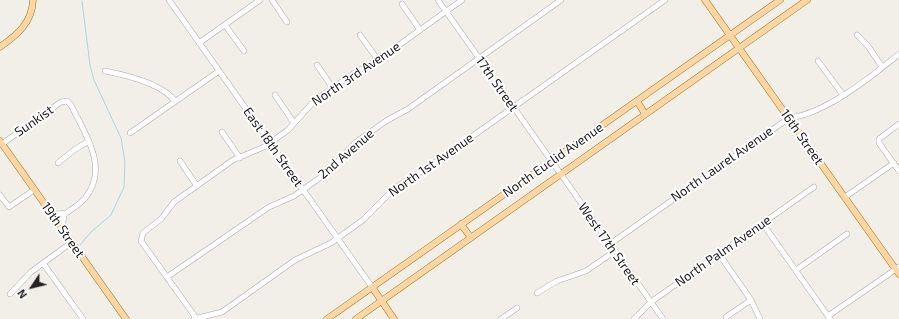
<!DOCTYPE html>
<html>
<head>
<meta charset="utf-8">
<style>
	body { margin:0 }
	#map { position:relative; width:899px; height:319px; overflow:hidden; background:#f2efe9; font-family:"Exo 2",sans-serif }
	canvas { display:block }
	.north { position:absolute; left:12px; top:267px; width:40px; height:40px; -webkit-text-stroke:3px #fff; paint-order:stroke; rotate:235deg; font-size:11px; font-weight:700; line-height:16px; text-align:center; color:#222 }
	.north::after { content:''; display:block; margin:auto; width:14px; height:18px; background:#222; clip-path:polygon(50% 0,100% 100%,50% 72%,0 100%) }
</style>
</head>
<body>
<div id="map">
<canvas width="899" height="319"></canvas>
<div class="north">N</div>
</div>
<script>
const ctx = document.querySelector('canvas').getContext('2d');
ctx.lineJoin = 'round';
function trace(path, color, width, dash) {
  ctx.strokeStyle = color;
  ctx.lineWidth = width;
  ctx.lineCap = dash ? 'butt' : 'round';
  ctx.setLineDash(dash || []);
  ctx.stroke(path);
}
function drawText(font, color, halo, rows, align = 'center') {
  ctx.font = font + ' "Exo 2",sans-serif';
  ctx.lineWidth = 4;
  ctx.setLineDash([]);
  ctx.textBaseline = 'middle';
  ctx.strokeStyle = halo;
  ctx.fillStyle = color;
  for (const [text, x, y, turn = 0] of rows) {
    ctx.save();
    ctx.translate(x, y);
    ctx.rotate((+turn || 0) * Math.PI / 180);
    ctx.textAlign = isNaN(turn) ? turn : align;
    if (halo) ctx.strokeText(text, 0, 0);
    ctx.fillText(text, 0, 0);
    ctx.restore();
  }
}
const stream = new Path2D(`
	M 80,245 L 91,232 L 111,215 L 124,187 L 125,162 L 121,138 L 94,80 L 90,65 L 82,1`);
const minor = new Path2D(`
	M 169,0 L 372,287
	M 272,0 L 287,22
	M 438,0 L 663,319
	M 402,4 L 420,30
	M 225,25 L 244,51
	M 360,35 L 378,60
	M 857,35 L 868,46 L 882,67
	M 199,43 L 260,0
	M 818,61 L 843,95
	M 317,65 L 332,87
	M 105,71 C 126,75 162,84 175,101
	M 275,95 L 294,123
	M 899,124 L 879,139 L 879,143 L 899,171
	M 222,132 L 240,158
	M 130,133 L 219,71
	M 2,144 L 61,102 L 67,101 L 71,105 C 85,134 109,167 86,197 C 80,205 71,209 64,215 L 62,228
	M 180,161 L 197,186
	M 58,163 L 74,150 L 89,141
	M 0,195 L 9,207 L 34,190
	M 845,197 L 894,163
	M 50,212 L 58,214 L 66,213
	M 763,224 L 830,319
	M 610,244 L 789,118 C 825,114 871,77 899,54
	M 719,254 L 751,300 L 760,319
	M 43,263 L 83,319
	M 796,270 L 847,234
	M 167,277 L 269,207 L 294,196 L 328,172 L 355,143 L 386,121 L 408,109 L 561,0
	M 537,293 L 557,281 L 586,271 L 615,251
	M 10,294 L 31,272 L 72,242
	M 828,316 L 899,267
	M 726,317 L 751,300
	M 196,318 L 141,241 L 143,233 L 161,219 L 174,202 L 233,160 L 264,147 L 288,130 L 315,100 L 356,72 L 378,60 L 462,0
	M 194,319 L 222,312 L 295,260 L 331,243 L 363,220 L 395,188 L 443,157 L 665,0
	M 501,319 L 517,308
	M 634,319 L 651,302 L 814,187`);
const major = new Path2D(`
	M 705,0 L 899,274
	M 0,47 C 17,35 32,23 33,0
	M 637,101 L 645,114
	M 0,141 L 126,319
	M 461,224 L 471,238
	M 372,287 L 394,319
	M 327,319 L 780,0
	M 356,319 L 807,0`);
const streetNames = [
	["North 3rd Avenue",356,74,-34],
	["17th Street",497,84,55],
	["Sunkist",34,121,-35],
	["16th Street",802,137,55],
	["East 18th Street",273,147,55],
	["2nd Avenue",346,154,-41],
	["North Euclid Avenue",553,160,-35],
	["North Laurel Avenue",722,164,-35],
	["North 1st Avenue",431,165,-35],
	["19th Street",63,230,55],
	["West 17th Street",609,244,55],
	["North Palm Avenue",723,251,-35]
];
trace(stream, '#aad3df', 1);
trace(minor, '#a9a9a9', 6);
trace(major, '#a06b00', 7);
trace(minor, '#fff', 5);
trace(major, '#fcd6a4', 6);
drawText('13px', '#222', '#fff', streetNames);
</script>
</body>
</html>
